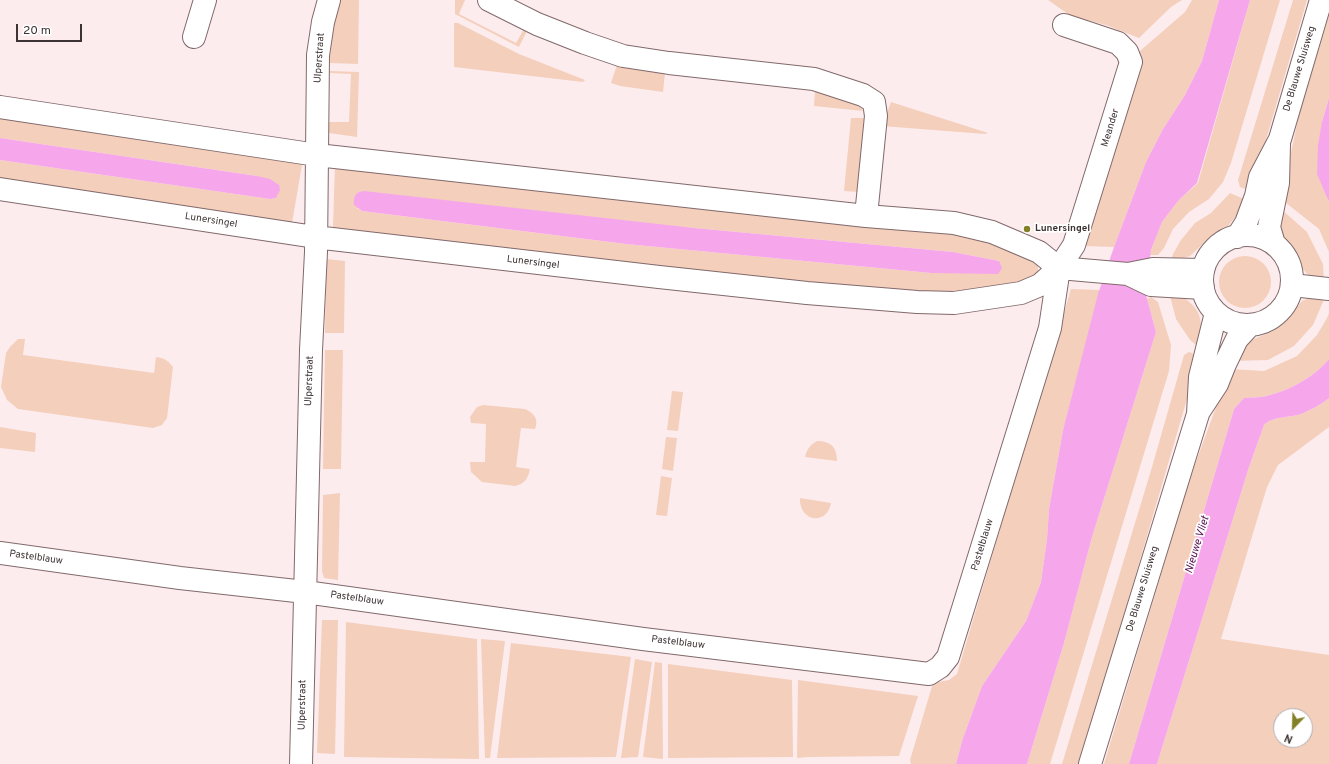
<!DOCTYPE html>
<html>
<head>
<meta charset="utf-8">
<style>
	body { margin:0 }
	#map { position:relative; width:1329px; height:764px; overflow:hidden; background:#fdecee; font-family:Overpass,sans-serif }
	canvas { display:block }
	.north { position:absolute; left:1273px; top:708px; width:40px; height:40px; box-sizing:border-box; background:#fff; border:1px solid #b2adae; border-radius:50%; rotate:203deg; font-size:11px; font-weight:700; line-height:16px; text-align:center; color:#3e3334 }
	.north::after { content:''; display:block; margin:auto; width:14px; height:18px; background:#848028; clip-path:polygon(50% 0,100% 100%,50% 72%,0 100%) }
	.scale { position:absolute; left:16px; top:24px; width:66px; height:18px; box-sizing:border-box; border:2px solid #3e3334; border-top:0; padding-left:5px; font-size:12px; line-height:14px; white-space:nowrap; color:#3e3334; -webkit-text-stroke:3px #fff; paint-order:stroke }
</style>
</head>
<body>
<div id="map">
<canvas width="1329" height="764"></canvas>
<div class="north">N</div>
<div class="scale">20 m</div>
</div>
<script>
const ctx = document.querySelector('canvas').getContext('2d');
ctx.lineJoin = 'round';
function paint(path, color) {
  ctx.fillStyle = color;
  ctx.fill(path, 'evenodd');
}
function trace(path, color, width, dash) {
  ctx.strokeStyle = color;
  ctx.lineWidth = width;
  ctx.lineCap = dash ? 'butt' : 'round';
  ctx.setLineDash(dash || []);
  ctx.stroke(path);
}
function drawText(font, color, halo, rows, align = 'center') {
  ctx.font = font + ' Overpass,sans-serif';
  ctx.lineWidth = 3.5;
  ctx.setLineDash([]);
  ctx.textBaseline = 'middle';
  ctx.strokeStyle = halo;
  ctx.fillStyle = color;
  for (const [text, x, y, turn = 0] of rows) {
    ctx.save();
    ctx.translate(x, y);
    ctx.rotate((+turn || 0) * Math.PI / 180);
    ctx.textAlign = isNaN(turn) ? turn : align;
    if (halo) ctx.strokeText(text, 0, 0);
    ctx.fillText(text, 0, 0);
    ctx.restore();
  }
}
const green = new Path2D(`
	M 340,0 L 359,0 L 358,64 L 329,63 L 333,27 Z
	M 455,0 L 465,0 L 459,14 L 516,43 L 524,29 L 527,31 L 519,47 L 455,14 Z
	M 1048,0 L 1182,0 L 1171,7 L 1139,38 L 1106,25 L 1071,16 Z
	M 1192,0 L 1219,0 L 1202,61 L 1185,95 L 1163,129 L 1146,162 L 1114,247 L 1083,246 L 1140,51 L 1185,12 Z
	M 1250,0 L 1280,0 L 1231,163 L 1223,182 L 1209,199 L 1189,212 L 1173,229 L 1164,248 L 1158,255 L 1150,255 L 1151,250 L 1162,222 L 1178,201 L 1198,183 Z
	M 1293,0 L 1307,0 L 1258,167 L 1248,190 L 1240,187 L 1238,180 Z
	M 1329,15 L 1329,98 L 1322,122 L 1328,201 L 1329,202 L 1329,252 L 1319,229 L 1281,199 L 1299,115 Z
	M 454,23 L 458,23 L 519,54 L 585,80 L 583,82 L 454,67 Z
	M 617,65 L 665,73 L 663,92 L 620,86 L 611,83 Z
	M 330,71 L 359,72 L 357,137 L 329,133 L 329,122 L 349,122 L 351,74 L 330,73 Z
	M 815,90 L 860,105 L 863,111 L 814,106 Z
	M 891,102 L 988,133 L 985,134 L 882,126 Z
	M 0,113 L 294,159 L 302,165 L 292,223 L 0,180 L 0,160 L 270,199 L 276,198 L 257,176 L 0,138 Z
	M 851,118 L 864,118 L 859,192 L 844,191 Z
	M 335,165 L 977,234 L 1038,263 L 1038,271 L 1035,279 L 959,295 L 683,272 L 339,232 L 333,227 ZM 357,208 L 694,228 L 953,252 L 999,261 L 931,273 L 626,244 L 362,211 Z
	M 1230,193 L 1244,199 L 1237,215 L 1227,227 L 1206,241 L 1190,256 L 1171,262 L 1173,254 L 1181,240 L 1195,223 L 1211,213 Z
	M 1281,209 L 1307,232 L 1323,264 L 1324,280 L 1307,274 L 1295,259 L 1280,232 Z
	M1219 282a26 26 0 1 1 52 0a26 26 0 1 1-52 0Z
	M 326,259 L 345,261 L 344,333 L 325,333 Z
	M 1071,289 L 1100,290 L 1063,430 L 1049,509 L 1047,539 L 1041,582 L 1026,621 L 982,686 L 962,741 L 956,764 L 911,764 L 910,760 L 933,683 L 949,680 L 957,674 Z
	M 1169,292 C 1175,292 1179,295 1184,298 C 1205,312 1201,325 1201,349 L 1190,340 L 1176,319 Z
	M 1324,292 L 1323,302 L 1313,325 L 1294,346 L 1268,360 L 1233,361 L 1247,342 L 1275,330 L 1291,315 L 1302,301 Z
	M 1151,297 L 1158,302 L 1171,345 L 1169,371 L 1050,764 L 1027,764 L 1064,643 L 1092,537 L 1156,332 L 1147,299 Z
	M 1329,313 L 1329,359 C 1314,377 1292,389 1270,395 C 1262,398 1253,397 1244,398 L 1234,409 L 1129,764 L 1104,764 L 1190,478 L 1230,369 L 1264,371 L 1297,356 L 1317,335 L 1327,318 Z
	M 18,339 L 25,339 L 23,355 L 154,373 L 156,357 C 165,358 168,361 173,367 L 167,418 L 162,425 L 153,428 L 18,409 L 7,400 L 1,387 L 6,353 L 10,347 Z
	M 325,350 L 343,350 L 341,469 L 323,469 Z
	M 1189,352 L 1192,353 L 1199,358 L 1123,618 L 1078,764 L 1062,764 L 1152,467 L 1184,355 Z
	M 672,391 L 683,392 L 678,431 L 667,430 Z
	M 1329,398 L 1329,427 L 1278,465 L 1267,487 L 1221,639 L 1329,655 L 1329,764 L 1157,764 L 1249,467 L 1264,425 C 1273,416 1289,418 1301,414 C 1310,410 1321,405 1329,398 ZM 1281,716 L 1305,716 L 1305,740 L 1281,740 Z
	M 483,405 L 525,409 C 534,413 539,419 535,429 L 521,428 L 516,467 L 530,469 C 528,478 525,484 515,486 L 482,482 L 471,472 L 470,462 L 485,462 L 486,424 L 471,423 L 470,417 L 477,407 Z
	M 0,427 L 36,433 L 35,452 L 0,448 Z
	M 666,437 L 677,438 L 673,471 L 662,469 Z
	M 817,441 C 831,441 837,447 837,461 L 805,457 C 807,449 810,445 817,441 Z
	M 661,476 L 672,478 L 667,516 L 656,515 Z
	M 340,493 L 338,580 L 324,578 L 322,571 L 323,495 Z
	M 800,498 L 831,503 C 827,526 799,522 800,498 Z
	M 322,620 L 338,620 L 335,754 L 317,753 Z
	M 346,622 L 477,639 L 479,759 L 344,757 Z
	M 481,639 L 505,641 L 490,758 L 485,758 Z
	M 511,643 L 631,657 L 616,757 L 497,758 Z
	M 635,659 L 652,662 L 638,757 L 621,758 Z
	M 655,662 L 662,663 L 663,759 L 643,757 Z
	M 668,664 L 792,680 L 793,757 L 668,758 Z
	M 798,680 L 918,696 L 899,756 L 808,757 L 797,758 Z`);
const water = new Path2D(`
	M 1219,0 L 1250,0 L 1197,183 L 1178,201 L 1162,222 L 1151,250 L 1146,295 L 1156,332 L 1092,537 L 1064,643 L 1027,764 L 956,764 L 962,741 L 982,686 L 1026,621 L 1041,582 L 1047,539 L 1049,509 L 1063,430 L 1098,294 L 1114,247 L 1146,162 L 1163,129 L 1185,95 L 1202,61 Z
	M 1329,98 L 1329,202 L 1317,174 L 1318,145 L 1322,122 Z
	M 0,138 L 257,176 L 270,179 L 279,185 L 280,190 L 276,198 L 270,199 L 0,160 Z
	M 364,191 L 694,228 L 953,252 L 999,261 L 1002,268 L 998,274 L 931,273 L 626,244 L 362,211 L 354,205 C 353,196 356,192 364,191 Z
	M 1329,359 L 1329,398 C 1321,405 1310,410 1301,414 C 1289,418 1273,416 1264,425 L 1249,467 L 1157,764 L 1129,764 L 1234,409 L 1244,398 C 1253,397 1262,398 1270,395 C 1292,389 1314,377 1329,359 Z`);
const minor = new Path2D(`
	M 489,0 L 537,24 L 585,43 L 623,56 L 669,63 L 814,79 L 863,95 L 874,102 L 876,116 L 866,216
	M 194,37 L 205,0
	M 0,107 L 317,155 L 866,216 L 954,223 L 992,232 L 1039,252 L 1059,268 L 1128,274 L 1153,269 L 1203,270
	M 0,189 L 315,237 L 659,277 L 807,293 L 917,302 L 954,303 L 1021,293 L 1040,285 L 1059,268 L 1074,245 L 1131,62 L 1127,52 L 1118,43 L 1064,25
	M 1128,274 L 1151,285 L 1203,288
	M 1292,285 L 1329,289
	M 0,553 L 180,578 L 305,592 L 643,639 L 929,674 L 940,667 L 948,657 L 1050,328 L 1059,268
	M 301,764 L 311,350 L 316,252 L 318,55 L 323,22 L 329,0`);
const major = new Path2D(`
	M1202 280a45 45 0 1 1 90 0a45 45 0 1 1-90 0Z
	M 1237,237 L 1246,223 L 1256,196 L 1260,177 L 1280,139 L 1321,0
	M 1274,244 L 1269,227 L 1278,183 L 1279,144
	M 1198,413 L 1217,384 L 1225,364 L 1237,339 L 1250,325
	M 1090,764 L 1198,414 L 1200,377 L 1216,313`);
const markers = [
	[1027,229,4,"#848028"]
];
const streetNames = [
	["Ulperstraat",320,58,-86],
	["De Blauwe Sluisweg",1300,69,-73],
	["Meander",1111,128,-73],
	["Lunersingel",211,221,9],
	["Lunersingel",533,263,7],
	["Ulperstraat",310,381,-88],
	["Pastelblauw",983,545,-73],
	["Pastelblauw",36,558,8],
	["De Blauwe Sluisweg",1143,589,-73],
	["Pastelblauw",357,599,8],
	["Pastelblauw",678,643,7],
	["Ulperstraat",303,705,-89]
];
const poiNames = [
	["Lunersingel",1035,229]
];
const waterNames = [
	["Nieuwe Vliet",1198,545,-73]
];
paint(green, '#f4cfbc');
paint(water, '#f6a7eb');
trace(minor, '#81696b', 24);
trace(major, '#81696b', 24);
trace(minor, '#fff', 22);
trace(major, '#fff', 22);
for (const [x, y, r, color] of markers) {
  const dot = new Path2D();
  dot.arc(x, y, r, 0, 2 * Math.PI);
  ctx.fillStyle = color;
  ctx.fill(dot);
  trace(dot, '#fff', 1.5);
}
drawText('10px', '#3e3334', '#fff', streetNames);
drawText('bold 10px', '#3e3334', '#fff', poiNames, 'left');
drawText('italic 11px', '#551050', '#fff', waterNames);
</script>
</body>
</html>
